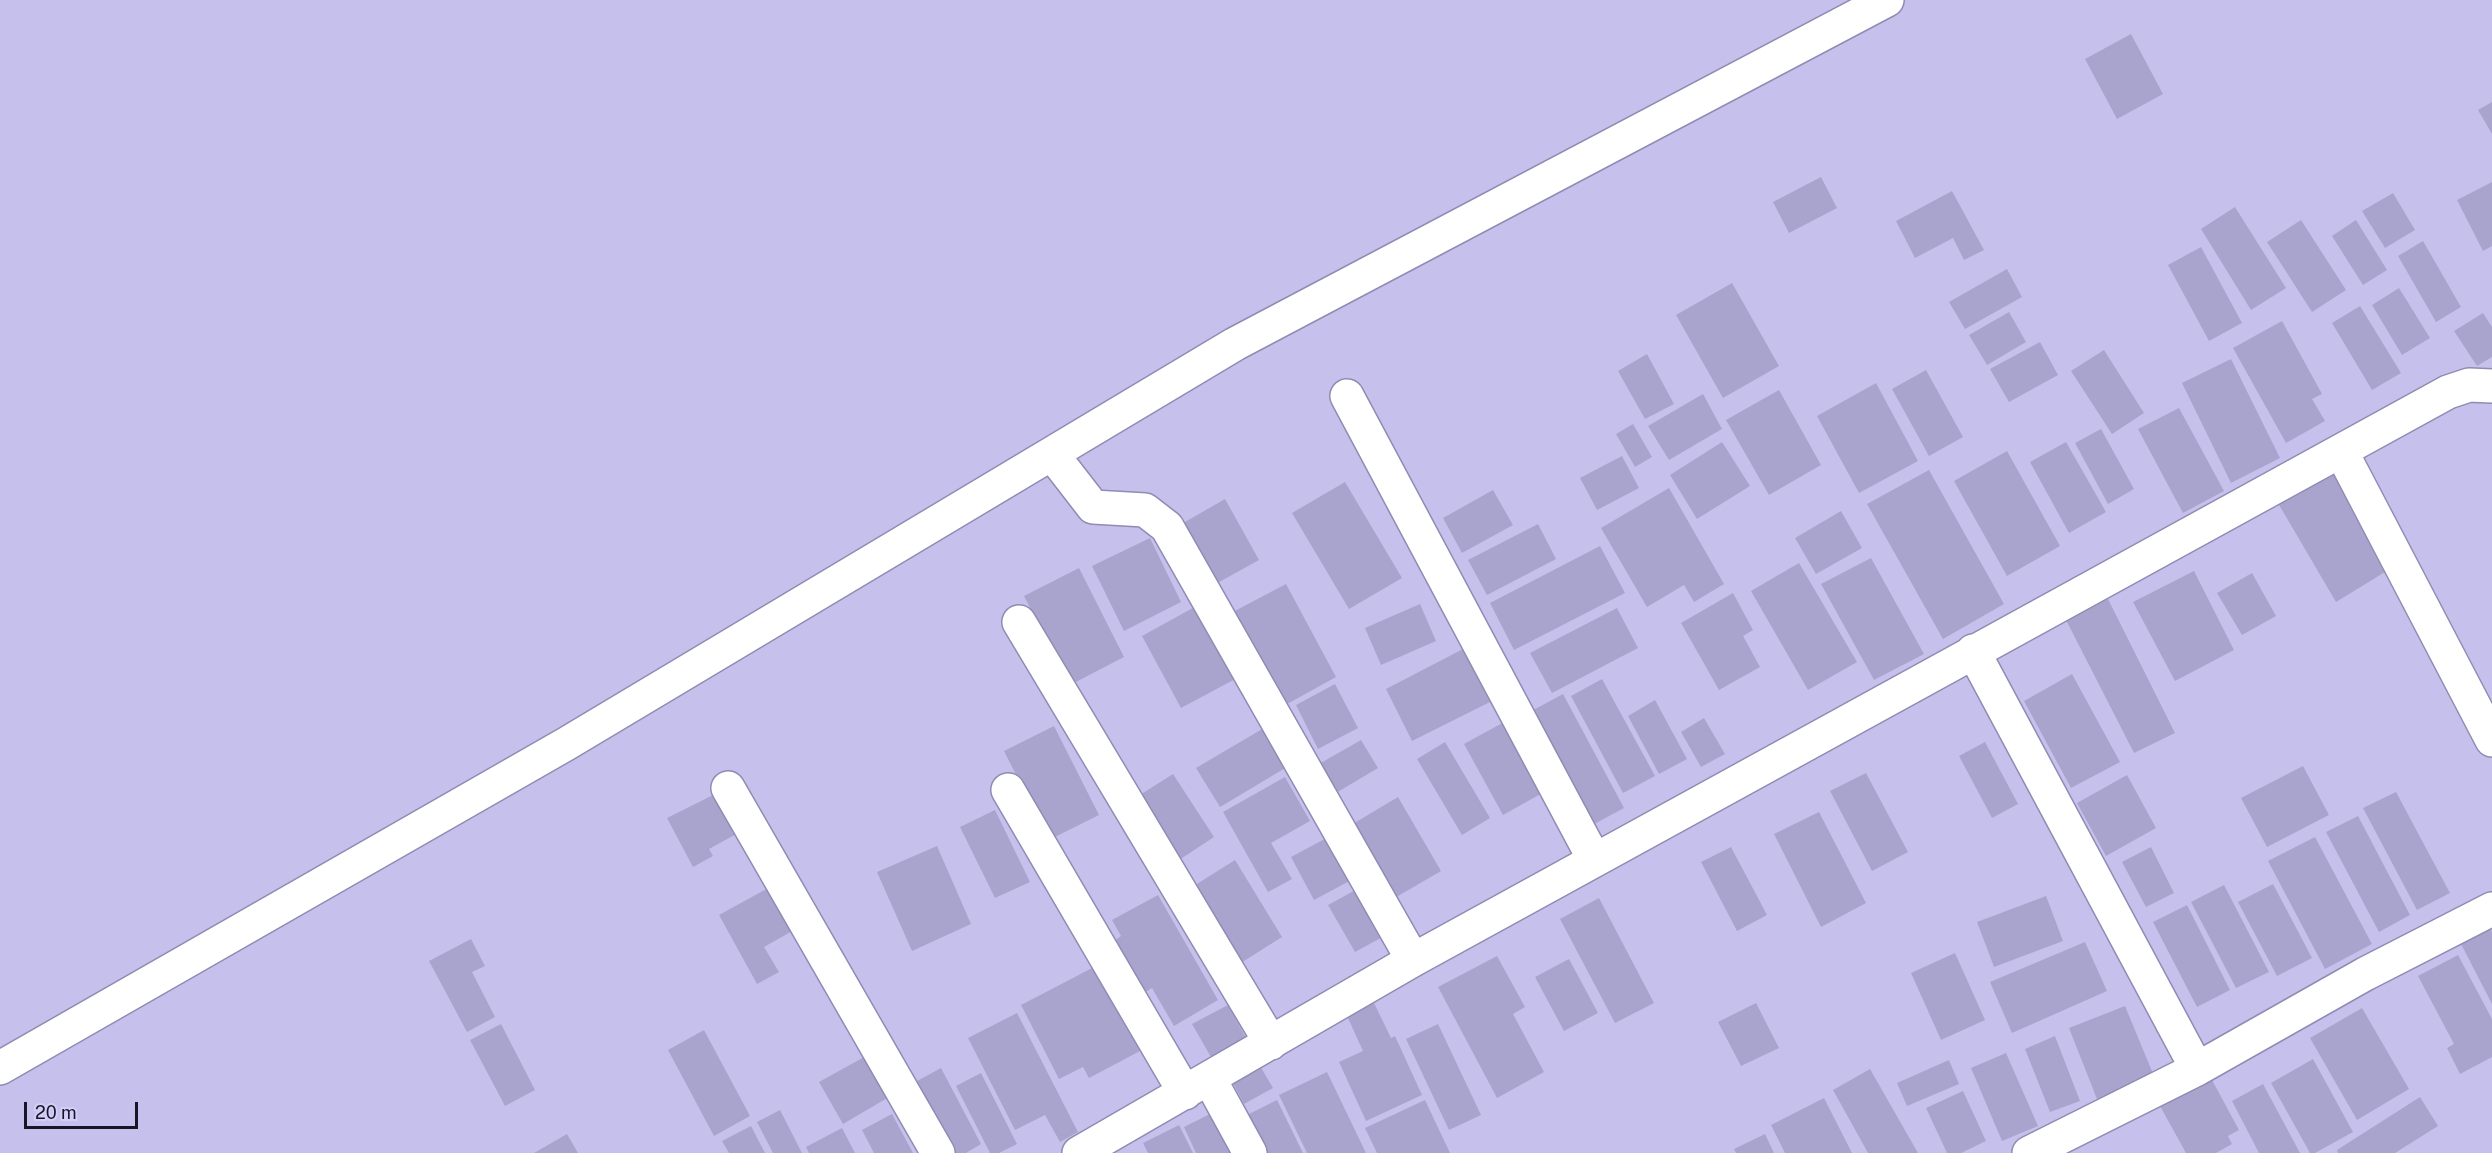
<!DOCTYPE html>
<html>
<head>
<meta charset="utf-8">
<style>
	body { margin:0 }
	#map { position:relative; width:2492px; height:1153px; overflow:hidden; background:#c6c1ec; font-family:"Public Sans",sans-serif }
	canvas { display:block }
	.scale { position:absolute; left:24px; top:1102px; width:114px; height:27px; box-sizing:border-box; border:3px solid #181625; border-top:0; padding-left:8px; font-size:18px; line-height:21px; white-space:nowrap; color:#181625; -webkit-text-stroke:4px #d3cef9; paint-order:stroke }
</style>
</head>
<body>
<div id="map">
<canvas width="2492" height="1153"></canvas>
<div class="scale">20 m</div>
</div>
<script>
const ctx = document.querySelector('canvas').getContext('2d');
ctx.lineJoin = 'round';
function paint(path, color) {
  ctx.fillStyle = color;
  ctx.fill(path, 'evenodd');
}
function trace(path, color, width, dash) {
  ctx.strokeStyle = color;
  ctx.lineWidth = width;
  ctx.lineCap = dash ? 'butt' : 'round';
  ctx.setLineDash(dash || []);
  ctx.stroke(path);
}
const building = new Path2D(`
	M 2131,34 L 2163,94 L 2117,119 L 2085,59 Z
	M 2492,102 L 2492,134 L 2478,110 Z
	M 1821,177 L 1837,208 L 1789,233 L 1773,202 Z
	M 2492,182 L 2492,246 L 2483,251 L 2457,200 Z
	M 1952,191 L 1984,250 L 1964,260 L 1953,238 L 1915,258 L 1896,221 Z
	M 2393,193 L 2415,230 L 2385,248 L 2362,211 Z
	M 2235,207 L 2286,288 L 2251,310 L 2201,229 Z
	M 2301,220 L 2346,290 L 2312,312 L 2267,242 Z
	M 2356,220 L 2387,270 L 2363,285 L 2332,236 Z
	M 2423,241 L 2461,307 L 2436,322 L 2398,256 Z
	M 2201,247 L 2242,323 L 2209,341 L 2168,265 Z
	M 2007,269 L 2022,297 L 1965,329 L 1949,302 Z
	M 1732,283 L 1779,366 L 1723,398 L 1676,315 Z
	M 2399,288 L 2430,338 L 2402,355 L 2372,305 Z
	M 2360,306 L 2401,373 L 2372,390 L 2332,323 Z
	M 2009,312 L 2026,342 L 1987,365 L 1969,335 Z
	M 2483,313 L 2492,327 L 2492,357 L 2477,366 L 2454,331 Z
	M 2282,321 L 2322,394 L 2312,399 L 2325,421 L 2286,443 L 2233,348 Z
	M 2040,342 L 2058,375 L 2009,402 L 1990,369 Z
	M 2104,350 L 2144,413 L 2112,434 L 2071,371 Z
	M 1647,354 L 1674,404 L 1645,419 L 1618,371 Z
	M 2231,359 L 2280,458 L 2231,483 L 2182,383 Z
	M 1926,370 L 1963,437 L 1929,456 L 1892,389 Z
	M 1876,383 L 1918,461 L 1859,493 L 1817,416 Z
	M 1779,390 L 1821,465 L 1769,495 L 1726,420 Z
	M 1703,394 L 1722,429 L 1669,460 L 1648,426 Z
	M 2179,408 L 2224,491 L 2183,513 L 2138,429 Z
	M 1633,424 L 1652,457 L 1635,467 L 1616,434 Z
	M 2101,429 L 2134,489 L 2108,504 L 2075,443 Z
	M 1722,442 L 1750,486 L 1697,519 L 1670,475 Z
	M 2066,442 L 2106,512 L 2069,533 L 2030,462 Z
	M 2007,451 L 2060,546 L 2007,576 L 1954,481 Z
	M 1622,456 L 1639,488 L 1597,510 L 1580,478 Z
	M 2330,467 L 2390,569 L 2336,602 L 2275,498 Z
	M 1929,470 L 2004,604 L 1943,639 L 1867,504 Z
	M 1345,482 L 1402,578 L 1349,609 L 1292,513 Z
	M 1669,488 L 1724,584 L 1694,602 L 1684,585 L 1647,607 L 1601,528 Z
	M 1493,490 L 1513,525 L 1462,553 L 1443,518 Z
	M 1225,499 L 1259,560 L 1212,586 L 1178,526 Z
	M 1841,511 L 1862,548 L 1816,574 L 1795,538 Z
	M 1538,524 L 1556,559 L 1487,595 L 1468,560 Z
	M 1150,538 L 1181,602 L 1124,631 L 1092,566 Z
	M 1600,546 L 1625,593 L 1514,650 L 1490,603 Z
	M 1871,558 L 1924,654 L 1874,680 L 1821,584 Z
	M 1799,563 L 1857,662 L 1808,690 L 1751,591 Z
	M 1079,568 L 1124,657 L 1070,685 L 1024,596 Z
	M 2194,571 L 2234,650 L 2175,681 L 2133,602 Z
	M 2252,573 L 2276,616 L 2242,635 L 2217,593 Z
	M 1286,584 L 1336,677 L 1280,708 L 1229,614 Z
	M 1733,593 L 1753,630 L 1743,636 L 1760,667 L 1719,690 L 1681,623 Z
	M 2108,599 L 2175,733 L 2134,753 L 2066,620 Z
	M 1200,604 L 1239,677 L 1181,708 L 1142,636 Z
	M 1420,604 L 1436,641 L 1381,665 L 1365,628 Z
	M 1617,608 L 1638,648 L 1552,693 L 1530,653 Z
	M 1463,649 L 1490,702 L 1412,741 L 1386,689 Z
	M 2072,674 L 2120,762 L 2071,788 L 2024,701 Z
	M 1602,679 L 1655,776 L 1623,793 L 1571,696 Z
	M 1335,684 L 1358,728 L 1318,749 L 1296,705 Z
	M 1563,694 L 1624,808 L 1587,828 L 1526,714 Z
	M 1655,700 L 1687,759 L 1659,774 L 1628,716 Z
	M 1704,718 L 1725,754 L 1701,767 L 1681,732 Z
	M 1506,721 L 1546,791 L 1503,815 L 1464,744 Z
	M 1269,725 L 1292,764 L 1220,807 L 1196,768 Z
	M 1054,726 L 1099,815 L 1049,840 L 1004,751 Z
	M 1361,740 L 1378,768 L 1336,793 L 1319,764 Z
	M 1445,742 L 1490,818 L 1462,835 L 1417,759 Z
	M 1985,742 L 2018,804 L 1992,818 L 1959,756 Z
	M 2303,766 L 2329,815 L 2267,847 L 2241,798 Z
	M 1866,773 L 1908,852 L 1872,871 L 1830,791 Z
	M 1173,774 L 1214,837 L 1176,862 L 1135,798 Z
	M 2127,775 L 2156,828 L 2106,856 L 2077,803 Z
	M 1285,777 L 1310,821 L 1271,843 L 1292,879 L 1268,892 L 1223,812 Z
	M 719,792 L 740,832 L 709,849 L 713,856 L 693,867 L 667,818 Z
	M 2396,792 L 2450,893 L 2417,910 L 2363,808 Z
	M 1398,797 L 1441,871 L 1393,899 L 1351,825 Z
	M 995,810 L 1030,882 L 995,898 L 960,827 Z
	M 1819,812 L 1866,903 L 1821,927 L 1774,834 Z
	M 2358,816 L 2410,915 L 2379,932 L 2326,832 Z
	M 1334,834 L 1357,877 L 1314,900 L 1291,857 Z
	M 2315,837 L 2372,944 L 2325,969 L 2268,861 Z
	M 937,846 L 971,924 L 912,951 L 877,872 Z
	M 1731,847 L 1767,915 L 1737,931 L 1701,862 Z
	M 2151,847 L 2174,893 L 2146,907 L 2122,862 Z
	M 1235,860 L 1282,937 L 1236,966 L 1189,889 Z
	M 2273,884 L 2312,958 L 2277,976 L 2238,902 Z
	M 2224,885 L 2269,972 L 2236,988 L 2191,902 Z
	M 770,887 L 794,930 L 764,947 L 779,972 L 757,984 L 719,915 Z
	M 1361,887 L 1388,934 L 1355,952 L 1328,905 Z
	M 1158,895 L 1218,1000 L 1174,1026 L 1152,988 L 1139,996 L 1110,944 L 1121,936 L 1112,920 Z
	M 2046,896 L 2063,941 L 1994,967 L 1977,922 Z
	M 1599,898 L 1654,1003 L 1615,1023 L 1560,919 Z
	M 2187,905 L 2230,990 L 2197,1007 L 2153,922 Z
	M 2489,927 L 2492,932 L 2492,1004 L 2460,942 Z
	M 471,939 L 485,966 L 472,972 L 495,1017 L 467,1032 L 429,961 Z
	M 2085,942 L 2107,991 L 2012,1033 L 1990,982 Z
	M 1955,953 L 1985,1020 L 1941,1040 L 1911,973 Z
	M 2458,955 L 2492,1019 L 2492,1057 L 2460,1074 L 2447,1048 L 2454,1044 L 2418,976 Z
	M 1497,956 L 1525,1007 L 1513,1014 L 1544,1072 L 1497,1098 L 1438,987 Z
	M 1569,959 L 1598,1013 L 1564,1031 L 1535,977 Z
	M 1096,966 L 1140,1051 L 1089,1078 L 1083,1067 L 1059,1079 L 1021,1005 Z
	M 1374,1003 L 1391,1038 L 1395,1036 L 1422,1095 L 1366,1121 L 1339,1062 L 1363,1051 L 1347,1016 Z
	M 1756,1003 L 1779,1048 L 1741,1066 L 1718,1022 Z
	M 1228,1005 L 1246,1038 L 1211,1057 L 1192,1024 Z
	M 2125,1006 L 2154,1076 L 2097,1099 L 2069,1028 Z
	M 2362,1008 L 2409,1089 L 2357,1120 L 2310,1038 Z
	M 1017,1013 L 1078,1132 L 1060,1142 L 1045,1115 L 1015,1130 L 968,1038 Z
	M 501,1024 L 535,1090 L 505,1106 L 470,1040 Z
	M 1438,1024 L 1481,1115 L 1449,1130 L 1406,1039 Z
	M 704,1030 L 750,1116 L 714,1136 L 668,1050 Z
	M 2055,1036 L 2080,1101 L 2050,1112 L 2025,1049 Z
	M 2006,1053 L 2038,1126 L 2002,1141 L 1971,1068 Z
	M 866,1056 L 889,1097 L 843,1124 L 819,1082 Z
	M 2313,1059 L 2353,1132 L 2315,1153 L 2310,1153 L 2271,1083 Z
	M 1949,1060 L 1959,1084 L 1907,1106 L 1897,1083 Z
	M 1259,1064 L 1273,1088 L 1244,1104 L 1231,1079 Z
	M 941,1068 L 981,1144 L 966,1153 L 956,1153 L 917,1081 Z
	M 1870,1069 L 1918,1153 L 1868,1153 L 1833,1090 Z
	M 1327,1072 L 1366,1153 L 1307,1153 L 1279,1095 Z
	M 981,1073 L 1017,1144 L 999,1153 L 990,1153 L 956,1086 Z
	M 2211,1078 L 2239,1130 L 2228,1136 L 2232,1144 L 2216,1153 L 2186,1153 L 2160,1106 Z
	M 2263,1084 L 2300,1153 L 2259,1153 L 2232,1101 Z
	M 1963,1091 L 1986,1141 L 1961,1153 L 1947,1153 L 1926,1108 Z
	M 2420,1097 L 2438,1126 L 2395,1153 L 2338,1153 L 2337,1150 Z
	M 1824,1098 L 1852,1153 L 1785,1153 L 1771,1125 Z
	M 1277,1100 L 1303,1153 L 1259,1153 L 1241,1118 Z
	M 1425,1100 L 1450,1153 L 1377,1153 L 1365,1128 Z
	M 780,1110 L 802,1153 L 773,1153 L 757,1122 Z
	M 1216,1111 L 1237,1153 L 1196,1153 L 1184,1127 Z
	M 892,1114 L 913,1153 L 874,1153 L 862,1130 Z
	M 1179,1125 L 1193,1153 L 1148,1153 L 1143,1143 Z
	M 751,1126 L 765,1153 L 729,1153 L 722,1141 Z
	M 842,1128 L 855,1153 L 809,1153 L 806,1147 Z
	M 567,1134 L 578,1153 L 534,1153 Z
	M 1765,1134 L 1774,1153 L 1736,1153 L 1734,1149 Z`);
const minor = new Path2D(`
	M 1347,396 L 1594,859
	M 2341,451 L 2492,740
	M 1052,454 L 1093,507 L 1145,510 L 1167,527 L 1413,960
	M 1019,622 L 1271,1043
	M 1973,651 L 2197,1069
	M 728,788 L 938,1153
	M 1008,790 L 1185,1093
	M 0,1068 L 566,744 L 1235,344 L 1887,0
	M 1209,1078 L 1250,1153
	M 1079,1153 L 1413,960 L 2448,392 L 2469,385 L 2492,386
	M 2029,1153 L 2197,1069 L 2365,974 L 2492,909`);
paint(building, '#a9a4cd');
trace(minor, '#908bb3', 36);
trace(minor, '#fff', 33);
</script>
</body>
</html>
